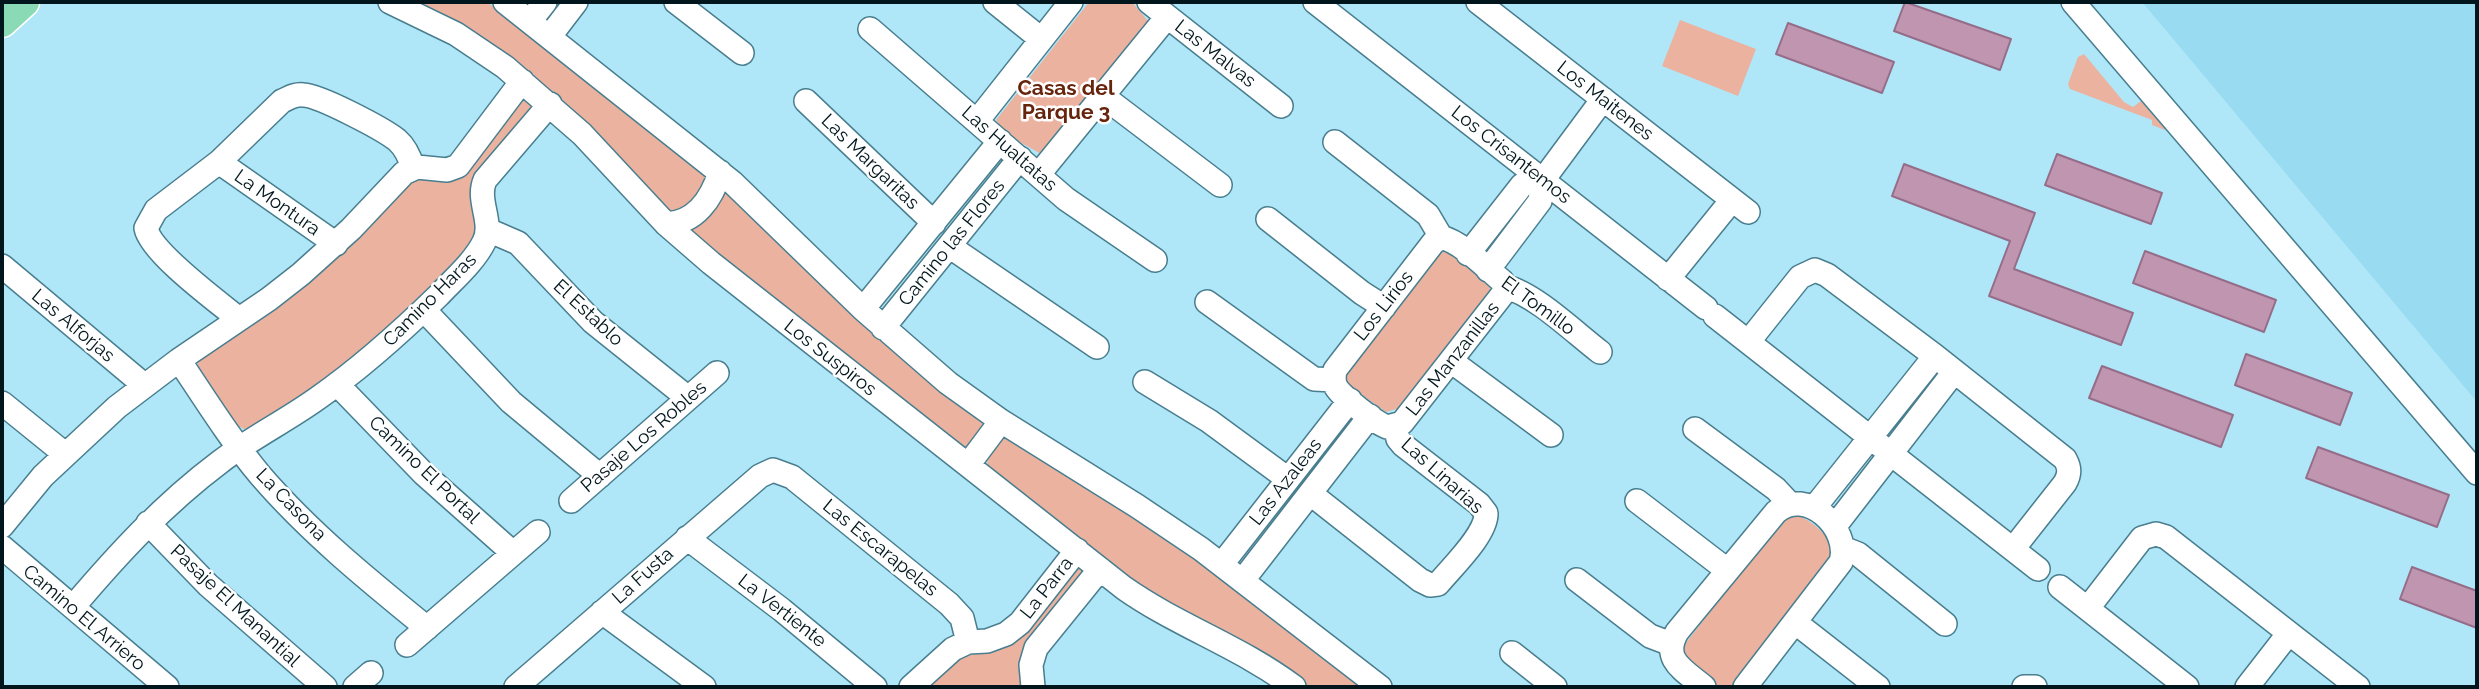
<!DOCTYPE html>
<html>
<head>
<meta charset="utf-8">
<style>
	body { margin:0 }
	#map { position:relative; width:2479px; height:689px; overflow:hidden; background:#afe7f9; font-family:Raleway,sans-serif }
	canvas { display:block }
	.frame { position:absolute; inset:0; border:4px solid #01161c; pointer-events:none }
</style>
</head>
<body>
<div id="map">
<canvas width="2479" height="689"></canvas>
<div class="frame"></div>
</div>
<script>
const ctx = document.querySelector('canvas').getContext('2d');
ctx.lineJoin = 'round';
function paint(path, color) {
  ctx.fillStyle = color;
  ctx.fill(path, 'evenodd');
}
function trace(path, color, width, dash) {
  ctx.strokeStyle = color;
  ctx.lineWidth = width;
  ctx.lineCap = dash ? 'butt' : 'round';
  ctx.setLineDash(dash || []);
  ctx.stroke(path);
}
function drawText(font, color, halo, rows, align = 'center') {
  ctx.font = font + ' Raleway,sans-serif';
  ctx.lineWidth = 5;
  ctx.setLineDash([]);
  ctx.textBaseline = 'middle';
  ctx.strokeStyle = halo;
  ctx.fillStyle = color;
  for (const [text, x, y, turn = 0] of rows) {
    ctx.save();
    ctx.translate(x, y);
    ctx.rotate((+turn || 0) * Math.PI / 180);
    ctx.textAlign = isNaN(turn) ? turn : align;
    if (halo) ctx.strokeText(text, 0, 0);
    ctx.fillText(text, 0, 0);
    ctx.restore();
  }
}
const built = new Path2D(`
	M 2142,2 L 2477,2 L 2477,402 L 2195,65 Z`);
const green = new Path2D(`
	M 413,2 L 487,2 L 701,169 C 711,183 700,194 693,207 L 673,213 L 668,211 Z
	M 1089,2 L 1132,2 L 1148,21 L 1043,155 L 1007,135 L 996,120 Z
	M 1680,20 L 1756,49 L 1738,96 L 1662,66 Z
	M 2084,54 L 2124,102 L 2133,107 L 2141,101 L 2167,128 L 2165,130 L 2152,125 L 2152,120 L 2070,89 L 2068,84 L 2078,57 Z
	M 525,95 L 535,103 L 480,170 L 479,228 L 470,246 L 415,305 L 333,375 L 249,429 L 244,429 L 234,424 L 197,367 L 199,357 L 411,180 L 428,177 Z
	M 724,189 L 886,345 L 941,391 L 989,425 L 968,450 L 728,264 L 689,229 Z
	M 1444,252 L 1454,254 L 1489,282 L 1490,291 L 1400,408 L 1386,412 L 1348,385 L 1345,376 L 1438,254 Z
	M 1002,439 L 1008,439 C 1074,479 1139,520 1201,564 C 1256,603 1309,646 1362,687 L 1310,687 L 1280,665 L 1136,585 L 987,466 L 988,456 Z
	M 1795,514 C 1814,522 1828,534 1835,553 L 1735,686 L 1718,687 L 1686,658 L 1682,648 L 1776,526 L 1781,521 Z
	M 1079,566 L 1083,572 L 1024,687 L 929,687 L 951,665 L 964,656 L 993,651 L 1011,644 L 1073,569 Z`);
const building = new Path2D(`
	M 1905,2 L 2011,39 L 2000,70 L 1894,31 Z
	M 1788,23 L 1894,62 L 1882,93 L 1776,54 Z
	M 2057,154 L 2162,193 L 2151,224 L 2045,185 Z
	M 1904,164 L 2035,213 L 2014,269 L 2133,313 L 2121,345 L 1989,296 L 2010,241 L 1892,196 Z
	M 2145,251 L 2276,300 L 2264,332 L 2133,283 Z
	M 2246,354 L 2352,393 L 2340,425 L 2235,385 Z
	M 2102,366 L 2233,415 L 2221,447 L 2089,398 Z
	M 2318,447 L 2449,495 L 2437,527 L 2306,478 Z
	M 2412,567 L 2477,591 L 2477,628 L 2400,599 Z`);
const minor = new Path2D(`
	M 390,2 L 456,34 L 505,67 L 582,134 L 666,224 L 711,263 L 1124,588 C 1178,626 1241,647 1294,687
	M 505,2 L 733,183 L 863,309 L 948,383 L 1001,421 L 1137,506 L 1201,549 L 1380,687
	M 676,2 L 742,53
	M 995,2 L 1041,39
	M 1149,2 L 1281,106
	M 1315,2 L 1706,308
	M 1478,2 L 1748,212
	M 2073,2 L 2477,473
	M 530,21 L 545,2
	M 870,29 L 1066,199 L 1155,260
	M 550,36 L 576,2
	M 1104,97 L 1220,185
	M 806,101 L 934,223
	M 977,121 L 1071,2
	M 1335,142 L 1428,215 L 1441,237
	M 219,162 L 336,244
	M 1039,174 L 1167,17
	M 1268,219 L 1362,293 L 1384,307
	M 666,224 C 696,223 712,198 720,172
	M 488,230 L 518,243 L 593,322 L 688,398
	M 1441,237 L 1433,243 L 1335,370 C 1334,376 1333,381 1336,387 C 1342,397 1376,423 1387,427 L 1402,423 L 1502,295 L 1506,287
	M 1441,237 C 1463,243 1485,267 1502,281 L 1506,287 C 1535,294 1575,333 1600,352
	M 949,246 L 1097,347
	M 1468,254 L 1522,185 L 1534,180 L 1543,180
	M 2,266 L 144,385
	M 1488,270 L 1540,201 L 1543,180 L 1603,99
	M 1668,279 L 1732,200
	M 1207,302 L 1314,379 L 1334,380
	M 863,309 L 1000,141
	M 424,310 L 511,402 L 600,476
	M 1715,316 L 2038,569
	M 239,319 C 218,302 150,252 146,228 L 156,210 L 219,162 L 282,101 C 289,98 295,94 303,95 C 319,95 383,129 397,140 C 405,147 410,158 413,168
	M 883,328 L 1020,158
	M 1749,341 L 1800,277 L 1815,270 L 1827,275 L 1935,356 L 2065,459 C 2070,468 2070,474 2065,483 L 2013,549
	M 179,360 C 205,399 230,439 260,475 C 309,532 368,580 427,628
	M 1451,361 L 1551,435
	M 1145,382 L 1209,421 L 1288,479
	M 337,384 L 424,474 L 513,553
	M 2,403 L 65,454
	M 1695,429 L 1776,489 L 1790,504
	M 968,465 L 1001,421
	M 1311,494 L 1420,580 L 1430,585 L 1438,584 C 1452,567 1487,534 1486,513 L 1479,504 L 1403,445 L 1398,439 L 1395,426
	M 571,501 L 717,373
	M 1637,501 L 1727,570
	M 1814,508 L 1935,356
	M 148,523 L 208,585 L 325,687
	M 2,526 L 43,476 L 117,407 L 179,360 L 269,299 L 301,274 L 351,229 L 404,173 L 417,167 L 447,170 L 458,166 L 522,81
	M 1835,526 L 1954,372
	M 687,538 L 782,610 L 875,687
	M 2,547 L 167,687
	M 1843,548 L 1858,554 L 1945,624
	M 1222,564 L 1350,400
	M 1243,580 L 1370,416
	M 1577,580 L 1650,636 L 1671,644
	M 2060,587 L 2187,687
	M 73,607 C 118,554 164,504 220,462 C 251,438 286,421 318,398 C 361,368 401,332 439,295 C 454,279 474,262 484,242 C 494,222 476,201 485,180 L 550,104
	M 2088,608 L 2142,538 L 2156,534 L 2166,537 L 2358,687
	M 602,612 L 704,687
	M 1796,623 L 1878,687
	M 407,645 L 538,532
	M 1512,653 L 1555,687
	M 355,687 L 371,673
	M 516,687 L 760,476 L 773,470 L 792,477 L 949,604 L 962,618 L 968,642
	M 911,687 L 953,649 L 968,642 L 987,641 L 1006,634 L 1020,623 L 1077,550
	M 1033,687 L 1031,665 L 1036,648 L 1100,569
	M 1704,687 C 1684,670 1661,660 1677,632 L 1776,512 C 1806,486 1851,528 1841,562 L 1745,687
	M 2024,687 L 2035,687
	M 2247,687 L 2289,633`);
const major = new Path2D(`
	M 2,22 L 24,2`);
const streetNames = [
	["Las Malvas",1215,54,38],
	["Los Maitenes",1605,101,38],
	["Las Hualtatas",1009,149,41],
	["Los Crisantemos",1511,155,38],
	["Las Margaritas",870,162,44],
	["La Montura",277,203,35],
	["Camino las Flores",952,243,-51],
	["Camino Haras",430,300,-45],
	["Los Lirios",1384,306,-52],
	["El Tomillo",1538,306,36],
	["El Establo",588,313,43],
	["Las Alforjas",73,326,40],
	["Los Suspiros",830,358,38],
	["Las Manzanillas",1453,359,-52],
	["Pasaje Los Robles",644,437,-41],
	["Camino El Portal",424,470,44],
	["Las Linarias",1442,476,42],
	["Las Azaleas",1286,482,-52],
	["La Casona",291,505,46],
	["Las Escarapelas",880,548,39],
	["La Fusta",643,576,-42],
	["La Parra",1047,588,-52],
	["Pasaje El Manantial",235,606,43],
	["La Vertiente",782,611,38],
	["Camino El Arriero",84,618,40]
];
const neighbourhoodNames = [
	["Casas del",1066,89],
	["Parque 3",1066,113]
];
paint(built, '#99dbf0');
paint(green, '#ebb29f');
paint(building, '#bf95b0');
trace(building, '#956d88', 2);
trace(minor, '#487e8e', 26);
trace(major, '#fff', 33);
trace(minor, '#fff', 23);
trace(major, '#8bdab6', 30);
drawText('19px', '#01161c', '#fefefe', streetNames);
drawText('bold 21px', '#65240b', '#fefefe', neighbourhoodNames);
</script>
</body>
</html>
